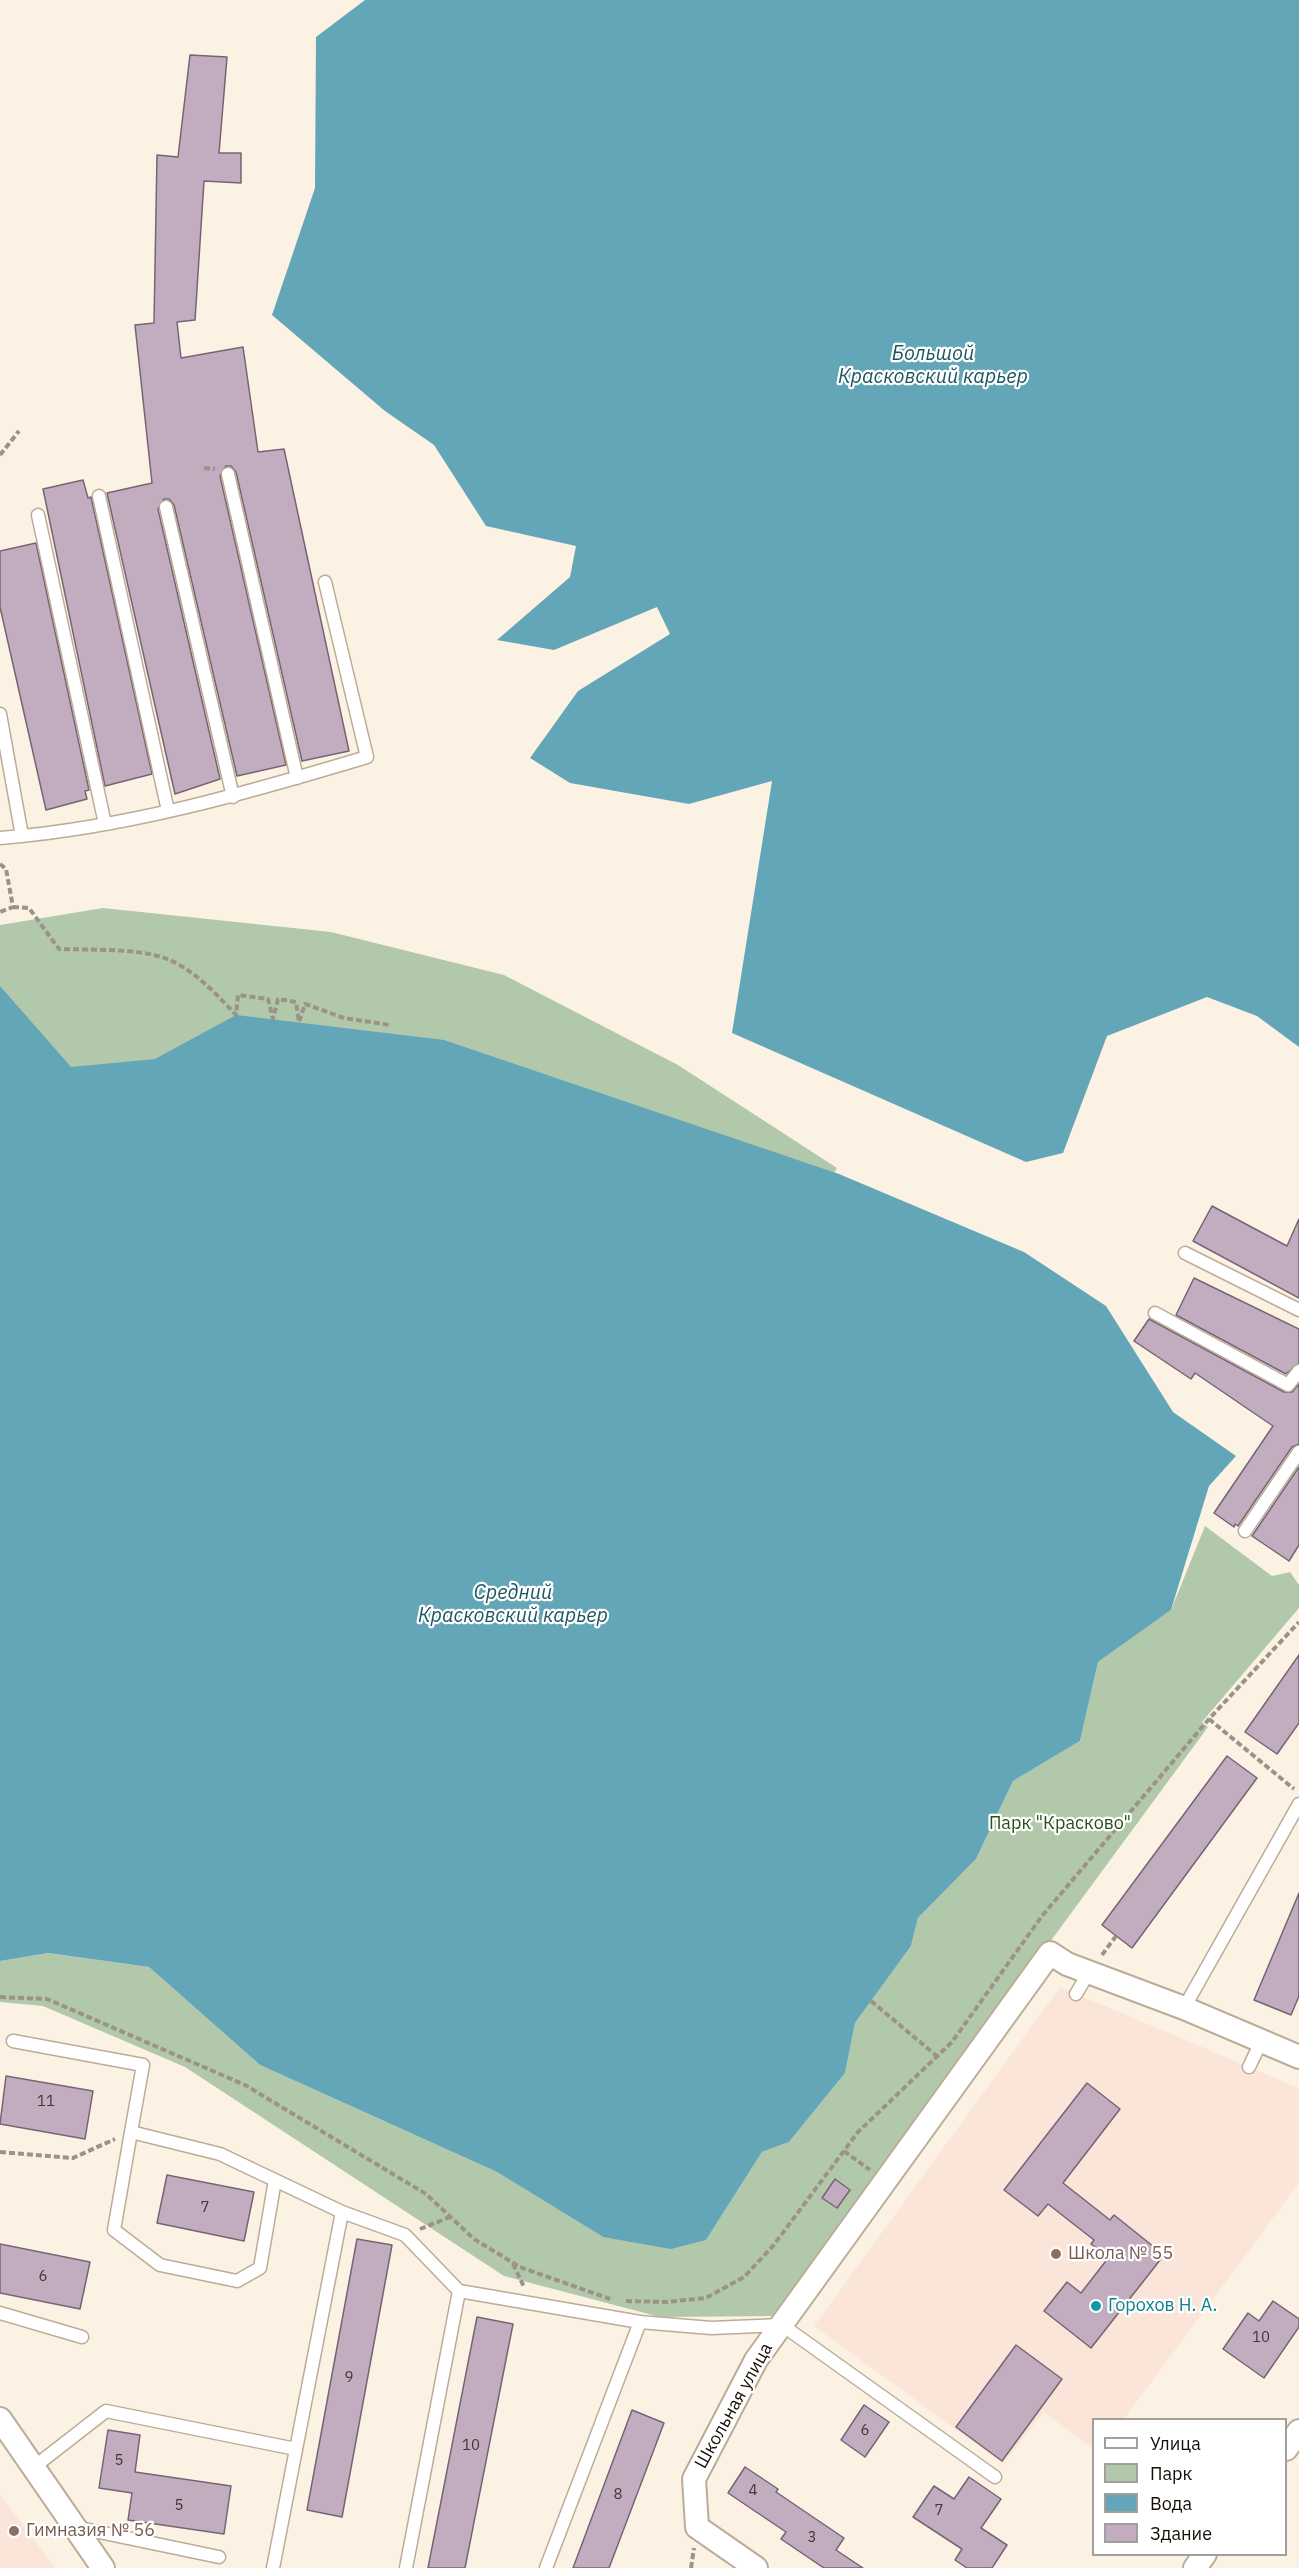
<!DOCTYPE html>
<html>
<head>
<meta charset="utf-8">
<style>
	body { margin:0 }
	#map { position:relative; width:1299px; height:2568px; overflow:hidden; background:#fcf2e4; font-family:"IBM Plex Sans",sans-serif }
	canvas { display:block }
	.legend { position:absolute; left:1092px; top:2418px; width:195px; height:138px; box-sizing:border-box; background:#fff; border:2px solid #a19f9c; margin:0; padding:8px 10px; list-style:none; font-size:18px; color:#150f08 }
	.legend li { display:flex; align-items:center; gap:12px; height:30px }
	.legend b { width:30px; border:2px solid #a19f9c }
</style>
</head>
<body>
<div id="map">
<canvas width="1299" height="2568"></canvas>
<ul class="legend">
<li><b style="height:8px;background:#fff"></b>Улица</li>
<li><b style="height:16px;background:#b2c8ab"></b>Парк</li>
<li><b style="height:16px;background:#63a6b7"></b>Вода</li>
<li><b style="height:16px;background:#c2adc0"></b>Здание</li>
</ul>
</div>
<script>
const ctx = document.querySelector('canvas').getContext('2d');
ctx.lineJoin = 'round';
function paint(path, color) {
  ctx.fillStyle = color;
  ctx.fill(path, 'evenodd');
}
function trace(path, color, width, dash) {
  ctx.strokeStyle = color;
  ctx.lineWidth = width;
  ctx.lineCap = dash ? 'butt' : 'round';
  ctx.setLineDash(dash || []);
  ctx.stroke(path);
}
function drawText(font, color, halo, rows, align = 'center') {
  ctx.font = font + ' "IBM Plex Sans",sans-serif';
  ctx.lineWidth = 4.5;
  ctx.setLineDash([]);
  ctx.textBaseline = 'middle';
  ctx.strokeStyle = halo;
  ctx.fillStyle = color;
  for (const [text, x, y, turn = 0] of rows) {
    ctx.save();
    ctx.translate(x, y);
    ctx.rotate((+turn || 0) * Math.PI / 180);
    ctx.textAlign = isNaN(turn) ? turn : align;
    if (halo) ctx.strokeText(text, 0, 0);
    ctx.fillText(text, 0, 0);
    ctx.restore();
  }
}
const education = new Path2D(`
	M 1060,1987 L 1299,2088 L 1299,2183 L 1124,2419 L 1094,2420 L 1093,2449 L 1044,2412 L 1003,2464 L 814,2326 Z
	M 0,2494 L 55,2568 L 0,2568 Z`);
const green = new Path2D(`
	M 103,908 L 331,932 L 504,975 L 678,1065 L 837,1168 L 832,1177 L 157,1064 L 73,1078 L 0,989 L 0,925 Z
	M 1205,1526 L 1272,1576 L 1290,1572 L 1299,1585 L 1299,1608 L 1202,1722 L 1208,1727 L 775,2316 L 660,2317 L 504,2276 L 185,2067 L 43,2006 L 0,2002 L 0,1961 L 48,1953 L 149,1967 L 260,2065 L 497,2172 L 603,2237 L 706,2240 L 762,2152 L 789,2142 L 845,2073 L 855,2023 L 911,1946 L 918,1918 L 976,1859 L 1013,1781 L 1080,1741 L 1098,1662 L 1171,1610 Z`);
const water = new Path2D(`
	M 365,0 L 1299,0 L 1299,1047 L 1257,1016 L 1207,997 L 1107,1036 L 1063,1153 L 1026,1162 L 732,1033 L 772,781 L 689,804 L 570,783 L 530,758 L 578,691 L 670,634 L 657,607 L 554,650 L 497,640 L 570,577 L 576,546 L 486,526 L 434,445 L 385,411 L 272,315 L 315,188 L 316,37 Z
	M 0,986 L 71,1067 L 155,1059 L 236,1015 L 444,1040 L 839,1174 L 1024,1252 L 1106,1306 L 1173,1412 L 1236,1456 L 1209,1486 L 1171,1610 L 1098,1662 L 1080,1741 L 1013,1781 L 976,1859 L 918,1918 L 911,1946 L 855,2023 L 845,2073 L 789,2142 L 762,2152 L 706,2240 L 671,2249 L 603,2237 L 497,2172 L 260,2065 L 149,1967 L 48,1953 L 0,1961 Z`);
const building = new Path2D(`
	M 190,55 L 227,57 L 219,153 L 241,153 L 241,183 L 204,181 L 195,320 L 177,322 L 181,358 L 243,347 L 258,452 L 284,449 L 349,751 L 302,761 L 236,472 L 231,466 L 226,466 L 220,476 L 286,765 L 237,776 L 174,505 L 169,499 L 164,499 L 158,509 L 220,779 L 175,794 L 107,493 L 152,483 L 135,325 L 154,323 L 157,155 L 178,157 Z
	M 83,480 L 88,498 L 91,497 L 152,774 L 105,786 L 43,489 Z
	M 36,543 L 89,790 L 85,791 L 87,799 L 46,810 L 0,607 L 0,551 Z
	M 1212,1206 L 1287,1246 L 1299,1219 L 1299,1298 L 1193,1241 Z
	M 1194,1278 L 1299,1329 L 1299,1363 L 1286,1374 L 1176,1315 Z
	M 1149,1319 L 1284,1392 L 1292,1392 L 1299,1384 L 1299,1444 L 1292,1447 L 1238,1526 L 1235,1524 L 1234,1527 L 1214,1513 L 1273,1426 L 1195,1373 L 1191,1379 L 1134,1341 Z
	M 1299,1467 L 1299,1545 L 1289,1561 L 1252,1536 Z
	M 1299,1655 L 1299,1723 L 1277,1754 L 1245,1732 Z
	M 1227,1756 L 1257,1778 L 1132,1948 L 1102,1925 Z
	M 1299,1893 L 1299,1996 L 1291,2015 L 1254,2000 Z
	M 6,2076 L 93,2091 L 85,2139 L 0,2124 Z
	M 1087,2083 L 1120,2109 L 1063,2183 L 1110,2220 L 1114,2215 L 1164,2255 L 1091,2348 L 1044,2311 L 1067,2282 L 1081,2293 L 1109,2257 L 1091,2244 L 1094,2240 L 1048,2204 L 1038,2216 L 1004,2190 Z
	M 167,2175 L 254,2192 L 244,2241 L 157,2223 Z
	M 835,2179 L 850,2190 L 837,2208 L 822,2198 Z
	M 357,2239 L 392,2245 L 342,2517 L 307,2510 Z
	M 0,2244 L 90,2262 L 80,2309 L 0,2293 Z
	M 1273,2301 L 1299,2319 L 1299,2327 L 1264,2378 L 1223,2349 L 1248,2313 L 1259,2321 Z
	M 477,2317 L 513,2324 L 465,2568 L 428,2568 Z
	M 1016,2345 L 1062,2379 L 1002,2461 L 956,2427 Z
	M 864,2405 L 889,2422 L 865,2457 L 841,2440 Z
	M 632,2410 L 664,2423 L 609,2568 L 573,2568 Z
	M 108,2430 L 140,2435 L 135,2472 L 231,2486 L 224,2534 L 128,2520 L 132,2493 L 99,2488 Z
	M 745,2467 L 778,2489 L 776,2492 L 844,2538 L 836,2550 L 863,2568 L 824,2568 L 781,2539 L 786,2532 L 728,2493 Z
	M 969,2477 L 1001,2499 L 981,2528 L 1007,2545 L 992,2568 L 967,2568 L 955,2560 L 962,2549 L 913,2517 L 934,2486 L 954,2499 Z`);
const path = new Path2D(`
	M 0,455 L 19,431
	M 204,468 L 215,469
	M 0,864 L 6,869 L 13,907 L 0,912
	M 13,907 L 29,908 L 59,949 C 89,950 140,948 167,959 C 195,970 216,994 236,1015 L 238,995 L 268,999 L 273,1019 L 278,999 L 296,1002 L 299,1022 L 305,1004 L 344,1018 L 390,1025
	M 1209,1719 L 1294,1789
	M 1102,1955 L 1116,1936
	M 0,1997 L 47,1999 L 245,2085 L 426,2194 L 474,2239 L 520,2267 L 610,2299
	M 871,2001 L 938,2057
	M 844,2151 L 870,2170
	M 0,2152 L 73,2158 L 115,2139
	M 420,2229 L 450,2217
	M 513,2264 L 524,2287
	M 626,2301 L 666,2302 L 706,2298 L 744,2277 L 773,2246 L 858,2132 L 952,2042 L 1042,1916 L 1209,1719 L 1299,1622
	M 691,2568 L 694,2548`);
const lane = new Path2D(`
	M 228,474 L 297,778
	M 99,496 L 168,811
	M 166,507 L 233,797
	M 38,515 L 105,824
	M 0,714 L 22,836
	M 0,838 C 126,828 247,793 367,757 L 325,582
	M 1185,1253 L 1299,1310
	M 1155,1313 L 1288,1385 L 1299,1371
	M 1245,1531 L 1299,1452
	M 1076,1994 L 1089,1972
	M 1184,2008 L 1299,1804
	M 13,2041 L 143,2065 L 131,2132 L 220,2154 L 342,2212
	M 1249,2067 L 1261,2042
	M 131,2132 L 114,2230 L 160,2265 L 237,2281 L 260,2268 L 275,2180
	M 0,2313 L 82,2337
	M 34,2467 L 106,2411 L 296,2449
	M 75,2527 L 219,2557
	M 273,2568 L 342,2212 L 405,2235 L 459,2291
	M 406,2568 L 459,2291 L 640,2322
	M 546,2568 L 640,2322 L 711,2328 L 782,2325 L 995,2477`);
const street = new Path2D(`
	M 0,2419 L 103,2568
	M 1286,2449 L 1299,2431
	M 756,2568 L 697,2527 L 694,2479 L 756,2360 L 1050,1953 L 1067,1964 L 1184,2008 L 1299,2057
	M 1195,2568 L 1205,2554`);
const markers = [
	[1056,2254,6,"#8d6e63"],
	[1096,2306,6,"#0f9aa8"],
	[14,2531,6,"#8d6e63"]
];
const numberNames = [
	["11",46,2102],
	["7",205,2208],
	["6",43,2277],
	["10",1261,2338],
	["9",349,2378],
	["6",865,2431],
	["10",471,2446],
	["5",119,2461],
	["4",753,2491],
	["8",618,2495],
	["5",179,2506],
	["7",939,2511],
	["3",812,2538]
];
const parkNames = [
	["Парк \"Красково\"",1060,1824]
];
const educationNames = [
	["Школа № 55",1068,2254],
	["Гимназия № 56",26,2531]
];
const cultureNames = [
	["Горохов Н. А.",1108,2306]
];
const streetNames = [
	["Школьная улица",734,2406,-61]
];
const waterNames = [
	["Большой",933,354],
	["Красковский карьер",933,377],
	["Средний",513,1593],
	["Красковский карьер",513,1616]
];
paint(education, '#fbe5d8');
paint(green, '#b2c8ab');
paint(water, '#63a6b7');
paint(building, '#c2adc0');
trace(building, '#766475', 1.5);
trace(lane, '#bcac97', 15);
trace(street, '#bcac97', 26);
trace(path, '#9c9388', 4, [6, 3]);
trace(lane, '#fff', 12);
trace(street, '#fff', 22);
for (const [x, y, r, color] of markers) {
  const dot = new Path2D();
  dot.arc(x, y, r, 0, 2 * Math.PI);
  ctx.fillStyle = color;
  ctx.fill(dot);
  trace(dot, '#fff', 2);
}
drawText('15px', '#403636', null, numberNames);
drawText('18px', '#255214', '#fff', parkNames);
drawText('18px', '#785e54', '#fff', educationNames, 'left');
drawText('18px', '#0d838f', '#fff', cultureNames, 'left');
drawText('18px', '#150f08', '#fff', streetNames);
drawText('italic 20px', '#1b5561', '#fff', waterNames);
</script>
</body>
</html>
